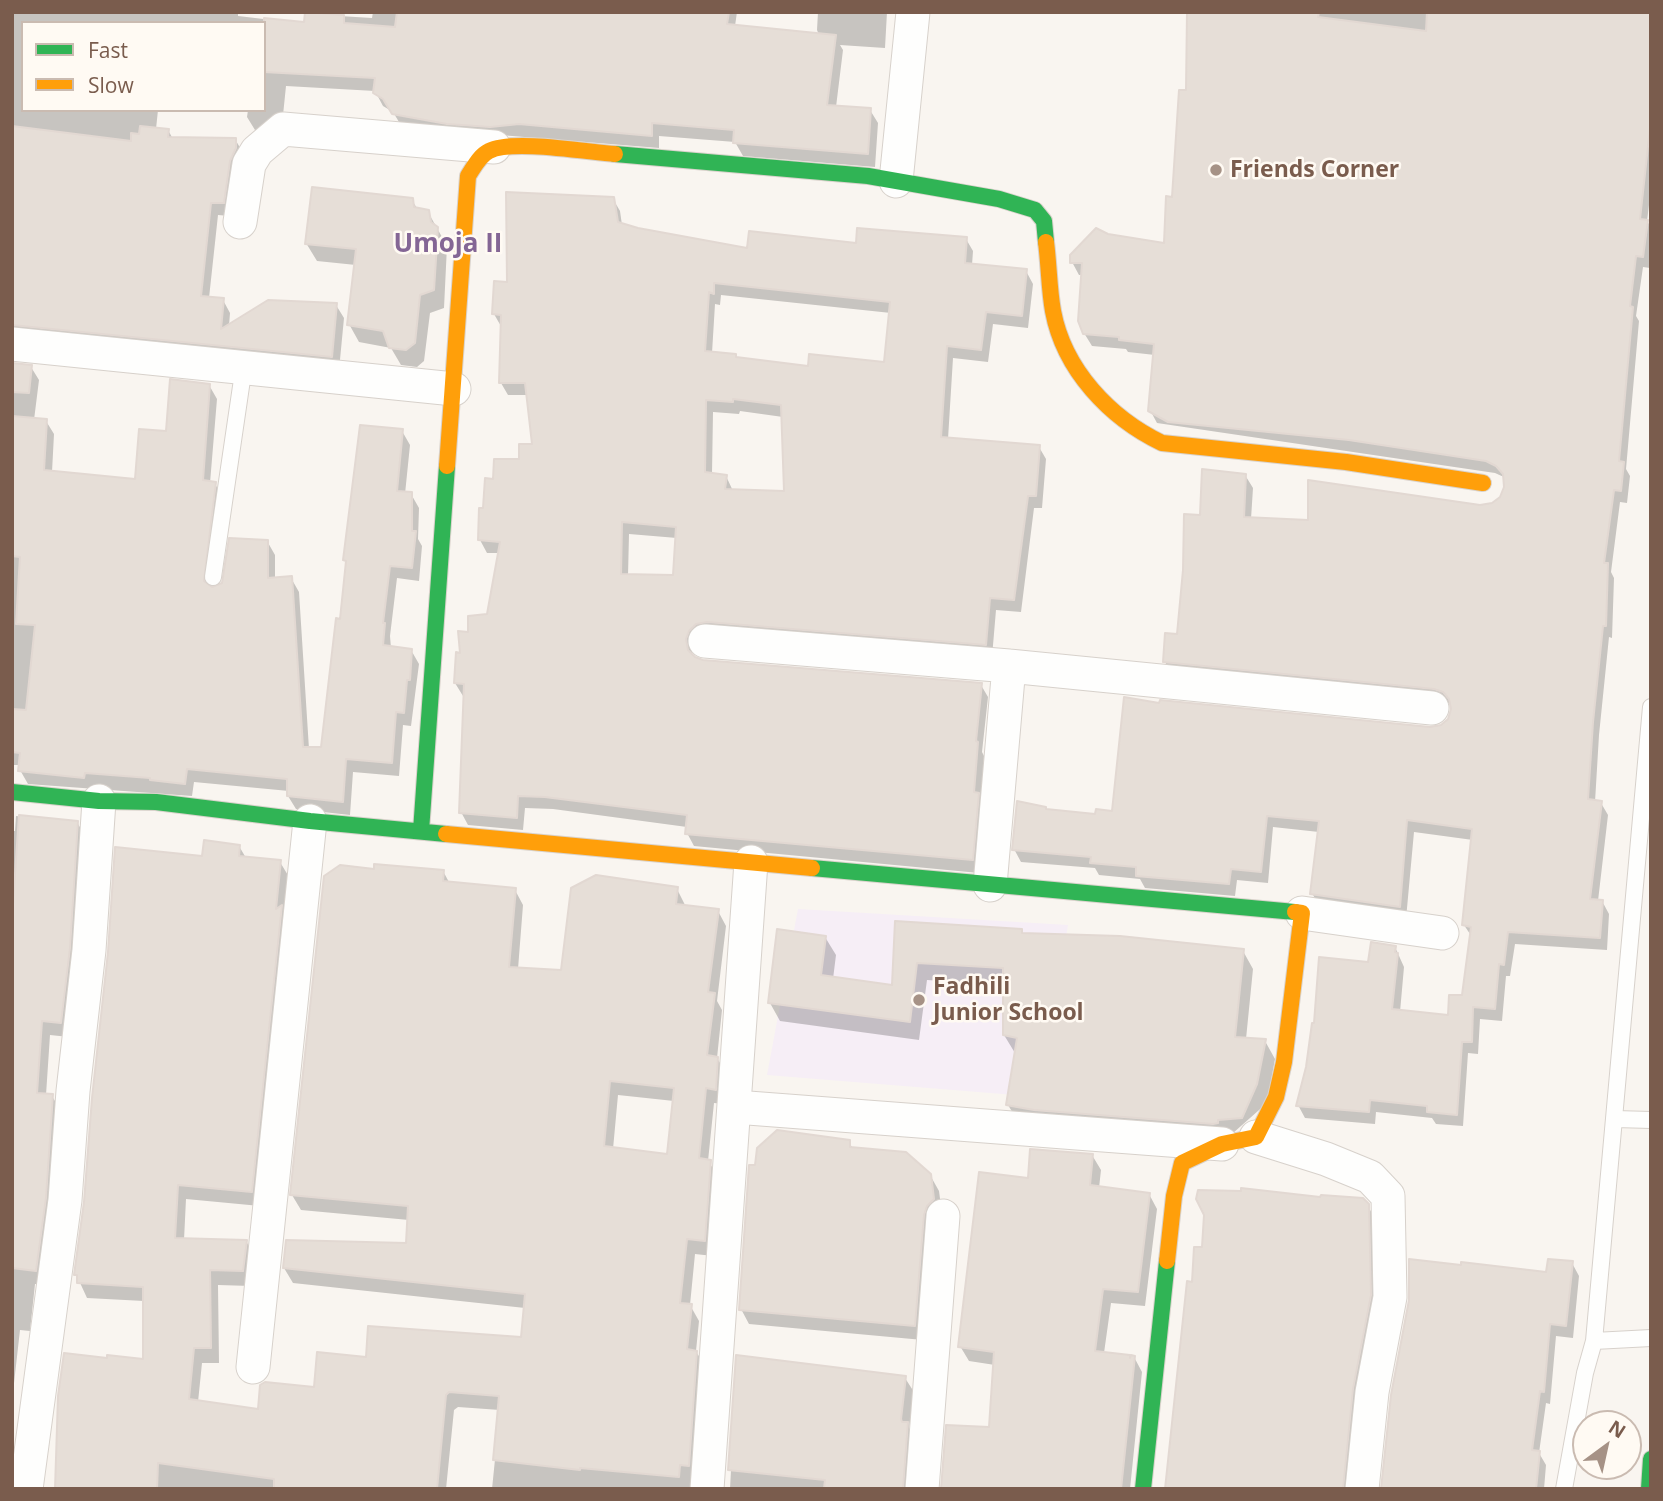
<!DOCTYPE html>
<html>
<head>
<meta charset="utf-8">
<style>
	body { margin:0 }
	#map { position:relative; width:1663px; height:1501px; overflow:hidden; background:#f9f5f0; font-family:"Open Sans",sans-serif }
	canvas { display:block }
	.frame { position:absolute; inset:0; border:14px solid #7a5c4d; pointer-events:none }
	.legend { position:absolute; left:21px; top:21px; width:245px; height:91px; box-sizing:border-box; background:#fffaf3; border:2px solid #cabbb1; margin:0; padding:9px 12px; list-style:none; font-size:21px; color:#7a5c4d }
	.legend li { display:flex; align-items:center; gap:14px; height:35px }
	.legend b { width:35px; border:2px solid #cabbb1 }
	.north { position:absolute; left:1572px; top:1410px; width:70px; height:70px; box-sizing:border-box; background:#fffaf3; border:2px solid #cabbb1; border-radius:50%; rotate:33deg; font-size:19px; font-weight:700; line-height:28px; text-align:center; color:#7a5c4d }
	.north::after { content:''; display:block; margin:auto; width:24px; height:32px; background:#a69286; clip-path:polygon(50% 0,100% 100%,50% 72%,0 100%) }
</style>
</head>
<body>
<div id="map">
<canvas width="1663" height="1501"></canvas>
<div class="frame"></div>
<ul class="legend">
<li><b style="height:9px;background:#30b455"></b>Fast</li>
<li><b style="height:9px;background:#ff9f0a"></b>Slow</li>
</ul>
<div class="north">N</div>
</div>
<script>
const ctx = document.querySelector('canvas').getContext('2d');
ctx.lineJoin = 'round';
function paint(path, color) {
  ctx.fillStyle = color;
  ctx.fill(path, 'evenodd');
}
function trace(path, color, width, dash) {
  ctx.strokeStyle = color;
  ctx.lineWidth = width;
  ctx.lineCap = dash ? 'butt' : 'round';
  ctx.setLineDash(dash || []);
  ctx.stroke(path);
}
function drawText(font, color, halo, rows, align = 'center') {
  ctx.font = font + ' "Open Sans",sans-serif';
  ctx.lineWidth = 5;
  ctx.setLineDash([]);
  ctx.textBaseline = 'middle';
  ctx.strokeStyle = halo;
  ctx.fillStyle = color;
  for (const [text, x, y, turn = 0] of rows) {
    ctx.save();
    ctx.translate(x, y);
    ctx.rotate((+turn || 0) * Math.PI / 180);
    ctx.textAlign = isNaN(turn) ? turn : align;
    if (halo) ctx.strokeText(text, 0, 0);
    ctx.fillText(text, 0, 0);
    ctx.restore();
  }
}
const education = new Path2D(`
	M 798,909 L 1068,925 L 1040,1097 L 767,1075 Z`);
const shadow = new Path2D(`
	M 12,12 L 238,12 L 238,16 L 306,24 L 307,14 L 372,18 L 373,12 L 737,12 L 735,26 L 819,35 L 817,30 L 818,12 L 887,12 L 885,48 L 840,45 L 843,50 L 836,107 L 870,110 L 878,123 L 875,167 L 743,156 L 735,142 L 659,136 L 659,148 L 402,127 L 393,112 L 383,106 L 375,91 L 286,86 L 282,125 L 273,132 L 255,130 L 247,117 L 248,110 L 264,110 L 264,23 L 23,23 L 23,110 L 158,110 L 156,129 L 168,130 L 173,139 L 235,139 L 243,153 L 230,216 L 218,215 L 209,298 L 223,300 L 230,313 L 229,326 L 336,305 L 344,318 L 339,370 L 12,339 Z
	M 1189,12 L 1651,12 L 1651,189 L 1647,221 L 1651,227 L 1651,260 L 1650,268 L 1643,267 L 1636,316 L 1639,321 L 1626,469 L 1630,476 L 1627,503 L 1620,502 L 1611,572 L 1614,578 L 1612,638 L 1609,637 L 1599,735 L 1595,802 L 1601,803 L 1608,815 L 1598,901 L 1602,901 L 1609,914 L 1607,950 L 1515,944 L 1510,976 L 1506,976 L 1502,1021 L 1480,1019 L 1478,1054 L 1468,1053 L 1463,1126 L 1436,1124 L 1432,1118 L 1376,1112 L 1375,1124 L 1305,1118 L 1298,1105 L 1370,964 L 1395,947 L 1404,967 L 1400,1012 L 1450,1017 L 1463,997 L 1472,937 L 1464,925 L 1473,840 L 1414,832 L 1406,919 L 1319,906 L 1312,893 L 1319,832 L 1273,827 L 1268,883 L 1237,880 L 1235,896 L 1145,888 L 1140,879 L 1099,875 L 1095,868 L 1021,862 L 1014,849 L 1046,811 L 1097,816 L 1114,813 L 1161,705 L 1430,729 L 1441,727 L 1449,720 L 1452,704 L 1442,701 L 1172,674 L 1165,662 L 1179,636 L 1202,517 L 1245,475 L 1253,488 L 1251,519 L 1310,521 L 1480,506 L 1492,505 L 1501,498 L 1506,487 L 1506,478 L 1495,473 L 1157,423 L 1150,410 L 1155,355 L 1128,352 L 1126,349 L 1092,346 L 1084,333 L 1083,275 L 1079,275 L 1072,262 L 1108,235 L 1166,245 L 1188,92 Z
	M 613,199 L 620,211 L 622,225 L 749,250 L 966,239 L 973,251 L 972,265 L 1026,271 L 1033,284 L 1028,328 L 993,324 L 988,362 L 953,358 L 948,439 L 1039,447 L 1046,459 L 1042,508 L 1034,508 L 1021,612 L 996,610 L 992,657 L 695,644 L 692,653 L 693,659 L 703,662 L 981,685 L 988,697 L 982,752 L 984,756 L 979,873 L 694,846 L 687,833 L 687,827 L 553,809 L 525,808 L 523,830 L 468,825 L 461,812 L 465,696 L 463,696 L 455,683 L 470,634 L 489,616 L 499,553 L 487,553 L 480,540 L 484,510 L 495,481 L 521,461 L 534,446 L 528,395 L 508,395 L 501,383 L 502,328 L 494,314 L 509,284 ZM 721,295 L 891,313 L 885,364 L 810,368 L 712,353 L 715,304 L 720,305 ZM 740,411 L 783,417 L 785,493 L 733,491 L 726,476 L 712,474 L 713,412 L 739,414 ZM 629,534 L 677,538 L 675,577 L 628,576 Z
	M 412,200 L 418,210 L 428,212 L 447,246 L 444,308 L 430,313 L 424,361 L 417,367 L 401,365 L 391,348 L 359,342 L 349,324 L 356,265 L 317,261 L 306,243 Z
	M 12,365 L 31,367 L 39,380 L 34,420 L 46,421 L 54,434 L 52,472 L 136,481 L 167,433 L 209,385 L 217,399 L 210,483 L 215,484 L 223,497 L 210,590 L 223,584 L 267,541 L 275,555 L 275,579 L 291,578 L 299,592 L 309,749 L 323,749 L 342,621 L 348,565 L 345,560 L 402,431 L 410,445 L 405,494 L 411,494 L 419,508 L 418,539 L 422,546 L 419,581 L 397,578 L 390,636 L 391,648 L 411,650 L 419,664 L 411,726 L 403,725 L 399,776 L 353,772 L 350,815 L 296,809 L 288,796 L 289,791 L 194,782 L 192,796 L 28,784 L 20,770 L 20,765 L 12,765 Z
	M 16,816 L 77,822 L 86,838 L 69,1037 L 50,1035 L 46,1095 L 52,1096 L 61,1111 L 44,1285 L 35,1284 L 30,1331 L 20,1330 L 12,1401 L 12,831 L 15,831 Z
	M 239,846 L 246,858 L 280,862 L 289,877 L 260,1206 L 186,1199 L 184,1240 L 246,1241 L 255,1256 L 251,1286 L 218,1285 L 219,1363 L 202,1363 L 198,1402 L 259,1411 L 316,1389 L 368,1358 L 523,1338 L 525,1308 L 293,1283 L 284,1268 L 408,1244 L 409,1220 L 301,1210 L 292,1195 L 375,871 L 443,871 L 450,884 L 515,890 L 523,905 L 518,969 L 563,972 L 677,889 L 686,907 L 718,911 L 726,926 L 717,1001 L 722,1010 L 717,1058 L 726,1073 L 724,1104 L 714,1103 L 708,1161 L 719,1177 L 713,1256 L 695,1254 L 690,1305 L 699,1321 L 696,1351 L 705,1367 L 697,1489 L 492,1489 L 500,1410 L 458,1407 L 454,1410 L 446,1489 L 56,1489 L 144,1361 L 144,1301 L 87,1298 L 76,1274 L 204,858 ZM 618,1095 L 674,1101 L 669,1156 L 613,1149 Z
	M 897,923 L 1243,951 L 1253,969 L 1246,1039 L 1265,1041 L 1275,1059 L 1267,1103 L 1224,1141 L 1019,1123 L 1008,1105 L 1015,1053 L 1004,1035 L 1005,985 L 927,980 L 919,1040 L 780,1021 L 770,1003 L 825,937 L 836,955 L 833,979 L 893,987 Z
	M 849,1142 L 853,1149 L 930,1175 L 939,1191 L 942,1214 L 923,1340 L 749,1324 L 741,1309 Z
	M 1092,1155 L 1101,1170 L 1099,1188 L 1149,1194 L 1157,1209 L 1145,1306 L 1111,1303 L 1104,1353 L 1131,1360 L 1134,1357 L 1142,1372 L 1130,1489 L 943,1489 L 991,1429 L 995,1365 L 969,1361 L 960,1346 L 1029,1180 Z
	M 1367,1205 L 1375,1218 L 1377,1309 L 1350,1489 L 1167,1489 L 1194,1284 L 1203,1249 Z
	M 1572,1263 L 1579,1276 L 1573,1338 L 1556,1336 L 1550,1404 L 1546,1403 L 1539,1453 L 1546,1465 L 1544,1489 L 1383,1489 L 1548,1274 Z
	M 737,1357 L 905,1378 L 914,1392 L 909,1428 L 915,1438 L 911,1489 L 730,1489 Z`);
const building = new Path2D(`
	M 305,12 L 344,15 L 344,23 L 395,27 L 397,12 L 729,12 L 727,24 L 836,35 L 827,105 L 871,108 L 868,154 L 733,143 L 734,130 L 652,123 L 652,136 L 519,124 L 490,127 L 447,124 L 392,114 L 383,99 L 373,93 L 375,78 L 264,72 L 264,18 L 304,22 Z
	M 1187,12 L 1319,12 L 1318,17 L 1426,31 L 1427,12 L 1651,12 L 1651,119 L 1640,219 L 1648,220 L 1643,257 L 1636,256 L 1630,306 L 1633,307 L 1619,461 L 1624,462 L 1621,491 L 1614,490 L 1604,563 L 1608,563 L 1606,626 L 1603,626 L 1593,722 L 1588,799 L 1602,801 L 1590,899 L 1603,900 L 1600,938 L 1508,932 L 1504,965 L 1499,964 L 1495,1009 L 1473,1007 L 1472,1042 L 1462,1042 L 1457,1115 L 1427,1112 L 1427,1106 L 1370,1100 L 1369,1112 L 1296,1106 L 1306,1067 L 1312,1023 L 1314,1023 L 1319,957 L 1368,962 L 1371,942 L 1396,946 L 1395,952 L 1398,953 L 1392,1009 L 1448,1015 L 1449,995 L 1462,995 L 1471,927 L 1462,925 L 1472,829 L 1407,820 L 1400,907 L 1310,894 L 1319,821 L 1267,816 L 1261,872 L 1231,869 L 1229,884 L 1136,876 L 1136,867 L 1090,863 L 1091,857 L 1012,850 L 1017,801 L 1046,807 L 1046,809 L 1095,814 L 1096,809 L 1112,811 L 1124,697 L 1159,703 L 1160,700 L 1430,727 L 1441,725 L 1448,719 L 1451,709 L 1449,699 L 1443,692 L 1434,689 L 1163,662 L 1165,633 L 1177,634 L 1183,570 L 1184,514 L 1200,515 L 1202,469 L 1246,474 L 1244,517 L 1308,520 L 1308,480 L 1480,505 L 1492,503 L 1500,497 L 1504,487 L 1503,474 L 1496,466 L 1486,461 L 1349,440 L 1168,422 L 1148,411 L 1154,344 L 1119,340 L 1119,337 L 1083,334 L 1078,321 L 1082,263 L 1070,263 L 1070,255 L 1096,228 L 1108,234 L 1164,243 L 1166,196 L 1172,197 L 1179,90 L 1186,90 Z
	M 12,126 L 131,141 L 131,133 L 139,134 L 140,126 L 169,129 L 168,137 L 236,138 L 236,148 L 230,161 L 224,203 L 211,203 L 201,296 L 224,298 L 221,329 L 268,300 L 337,303 L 332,357 L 12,325 Z
	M 312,187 L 413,198 L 414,207 L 429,210 L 431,222 L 438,227 L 434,290 L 420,295 L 415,343 L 406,350 L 389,348 L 383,331 L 347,325 L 356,249 L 305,244 Z
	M 506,192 L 614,197 L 618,222 L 638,228 L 747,248 L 749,231 L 856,243 L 857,228 L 967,237 L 965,263 L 1027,269 L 1022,316 L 986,312 L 981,350 L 947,346 L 941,437 L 1040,445 L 1036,496 L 1028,496 L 1014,600 L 990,598 L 986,645 L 707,622 L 696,624 L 689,631 L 686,639 L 688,650 L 695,657 L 703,660 L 982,683 L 976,741 L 978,742 L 974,792 L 979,793 L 973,860 L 685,834 L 687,815 L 545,797 L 518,796 L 517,818 L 459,813 L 464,684 L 454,683 L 456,652 L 460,653 L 458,631 L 468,632 L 468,616 L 487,614 L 500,542 L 478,540 L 479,508 L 483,508 L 485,478 L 493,479 L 494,459 L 519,459 L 519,444 L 532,444 L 525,383 L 499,383 L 501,315 L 492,314 L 494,281 L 507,282 ZM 714,283 L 890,302 L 884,362 L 809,354 L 808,366 L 736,357 L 736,354 L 705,351 L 709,292 L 714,294 ZM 733,399 L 781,405 L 784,491 L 725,489 L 727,475 L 705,472 L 706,400 L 733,402 ZM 622,522 L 676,527 L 673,575 L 621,574 Z
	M 12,363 L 32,365 L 29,393 L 12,392 Z
	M 170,379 L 210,384 L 203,480 L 216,482 L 204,581 L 212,587 L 222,583 L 229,538 L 268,540 L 268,578 L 292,576 L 303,747 L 321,747 L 336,618 L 340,619 L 346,561 L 343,560 L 360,425 L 403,429 L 397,491 L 412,492 L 412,531 L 416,531 L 412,568 L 390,566 L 383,623 L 385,623 L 383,645 L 412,649 L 410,680 L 407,680 L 404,713 L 396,712 L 392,763 L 346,759 L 343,802 L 287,796 L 287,779 L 187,769 L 185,784 L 150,780 L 150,778 L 85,773 L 84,778 L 18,771 L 20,753 L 12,752 L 12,709 L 26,710 L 35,625 L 16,624 L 20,557 L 12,556 L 12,416 L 47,419 L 44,470 L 135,479 L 139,429 L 166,431 Z
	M 19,815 L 78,821 L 70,948 L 61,1023 L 42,1021 L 37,1093 L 53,1094 L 46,1198 L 36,1271 L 12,1268 L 12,919 Z
	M 204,840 L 240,845 L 239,856 L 281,860 L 276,909 L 282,905 L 252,1192 L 178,1185 L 175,1238 L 247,1240 L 243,1271 L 210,1270 L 211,1348 L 194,1348 L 189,1399 L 258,1409 L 260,1385 L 265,1382 L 314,1387 L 317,1352 L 366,1357 L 368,1326 L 521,1337 L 525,1294 L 283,1268 L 286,1240 L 406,1243 L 408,1206 L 290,1195 L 324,876 L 340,865 L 374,869 L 374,864 L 444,870 L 443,881 L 516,888 L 509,967 L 561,970 L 571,888 L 596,875 L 678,887 L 676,904 L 719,909 L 708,992 L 715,993 L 707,1055 L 718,1057 L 716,1090 L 706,1088 L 699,1158 L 711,1160 L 705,1241 L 687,1239 L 680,1303 L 692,1304 L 687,1349 L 697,1351 L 689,1466 L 680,1465 L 679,1477 L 580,1468 L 580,1470 L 493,1460 L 499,1396 L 449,1392 L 446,1395 L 437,1489 L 274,1489 L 274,1479 L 158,1463 L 157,1489 L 55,1489 L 58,1396 L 64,1353 L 107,1358 L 107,1355 L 143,1359 L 143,1287 L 77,1283 L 77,1275 L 74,1275 L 84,1202 L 92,1098 L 108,952 L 115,847 L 202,856 ZM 610,1081 L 674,1088 L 667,1154 L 604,1146 Z
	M 895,921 L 1022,929 L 1022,933 L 1120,936 L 1244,949 L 1235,1037 L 1266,1039 L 1257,1084 L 1242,1118 L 1218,1120 L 1218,1123 L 1213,1124 L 1034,1110 L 1006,1105 L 1017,1038 L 1003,1035 L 1003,968 L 917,963 L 910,1022 L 768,1003 L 777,929 L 826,936 L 821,975 L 892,985 Z
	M 777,1130 L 850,1140 L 850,1147 L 906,1152 L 931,1174 L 934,1199 L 927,1206 L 924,1215 L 915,1326 L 739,1310 L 749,1165 L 755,1165 L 757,1148 Z
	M 1030,1149 L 1093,1154 L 1090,1185 L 1150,1193 L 1138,1292 L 1103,1289 L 1095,1351 L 1130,1355 L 1130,1358 L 1131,1355 L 1135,1356 L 1121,1489 L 941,1489 L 946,1425 L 989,1427 L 994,1352 L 958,1347 L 979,1172 L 1028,1178 Z
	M 1241,1188 L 1320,1197 L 1321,1195 L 1363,1198 L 1369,1204 L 1371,1295 L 1353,1389 L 1343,1489 L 1165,1489 L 1187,1281 L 1192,1282 L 1194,1247 L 1202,1247 L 1204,1215 L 1196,1199 L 1198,1190 L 1241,1191 Z
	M 1409,1259 L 1461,1265 L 1461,1262 L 1546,1272 L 1548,1259 L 1573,1261 L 1566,1326 L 1550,1324 L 1544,1392 L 1540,1391 L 1532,1450 L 1540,1451 L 1536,1489 L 1381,1489 L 1391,1395 L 1409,1300 Z
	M 736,1355 L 906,1376 L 901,1419 L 902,1422 L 908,1422 L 903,1489 L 824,1489 L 825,1480 L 728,1470 Z`);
const lane = new Path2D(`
	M 213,577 L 244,366
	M 1615,1119 L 1651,1120
	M 1594,1341 L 1651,707
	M 1564,1489 L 1585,1373 L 1594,1341 L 1651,1338`);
const street = new Path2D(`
	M 896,181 L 913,12
	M 240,222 L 249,164 L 257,151 L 283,129 L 494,147
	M 12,344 L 454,389
	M 705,641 L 1009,666 L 1432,708
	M 990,885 L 1009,666
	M 1302,913 L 1442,933
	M 735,1107 L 1222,1144
	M 1256,1137 L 1326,1159 L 1370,1177 L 1388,1196 L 1390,1297 L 1372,1392 L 1362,1489
	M 253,1367 L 310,821
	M 26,1489 L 65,1200 L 73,1091 L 89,950 L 99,801
	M 707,1489 L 751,862
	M 922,1489 L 943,1216`);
const fast = new Path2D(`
	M 615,154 L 868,176 L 999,199 L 1035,210 L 1044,221 L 1046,242
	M 12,792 L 99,801 L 156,802 L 310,821 L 446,834
	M 421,831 L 447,466
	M 812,868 L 1295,912
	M 1143,1489 L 1167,1261
	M 1649,1489 L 1651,1459`);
const slow = new Path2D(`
	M 1046,242 C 1049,265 1049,289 1053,311 C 1064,370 1110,418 1162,443 L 1346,462 L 1483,483
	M 447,466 L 468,176 C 474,167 479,156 489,151 C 512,139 587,152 615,154
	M 446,834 L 812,868
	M 1167,1261 L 1174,1196 L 1182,1163 L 1222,1144 L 1256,1137 L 1276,1097 L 1284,1062 L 1302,913 L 1295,912`);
const markers = [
	[1216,170,7,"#a69286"],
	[919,1000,7,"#a69286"]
];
const poiNames = [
	["Friends Corner",1230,170],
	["Fadhili",933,987],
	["Junior School",933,1013]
];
const quarterNames = [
	["Umoja II",448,245]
];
paint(education, '#f6eef6');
paint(shadow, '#0003');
paint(building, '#e6ded7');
trace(building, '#e2d8d2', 2);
trace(lane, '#d7d1cb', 18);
trace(street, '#d7d1cb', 35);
trace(fast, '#d9d2cb', 18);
trace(slow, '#d9d2cb', 18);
trace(lane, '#fefefd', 16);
trace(street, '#fefefd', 33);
trace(fast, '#30b455', 16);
trace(slow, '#ff9f0a', 16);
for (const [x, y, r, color] of markers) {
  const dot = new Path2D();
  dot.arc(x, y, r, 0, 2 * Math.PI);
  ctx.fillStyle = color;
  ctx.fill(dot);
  trace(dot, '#fffaf3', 2.5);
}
drawText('bold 23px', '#7a5c4d', '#fffaf3', poiNames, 'left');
drawText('bold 26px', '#846695', '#fffaf3', quarterNames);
</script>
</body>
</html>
